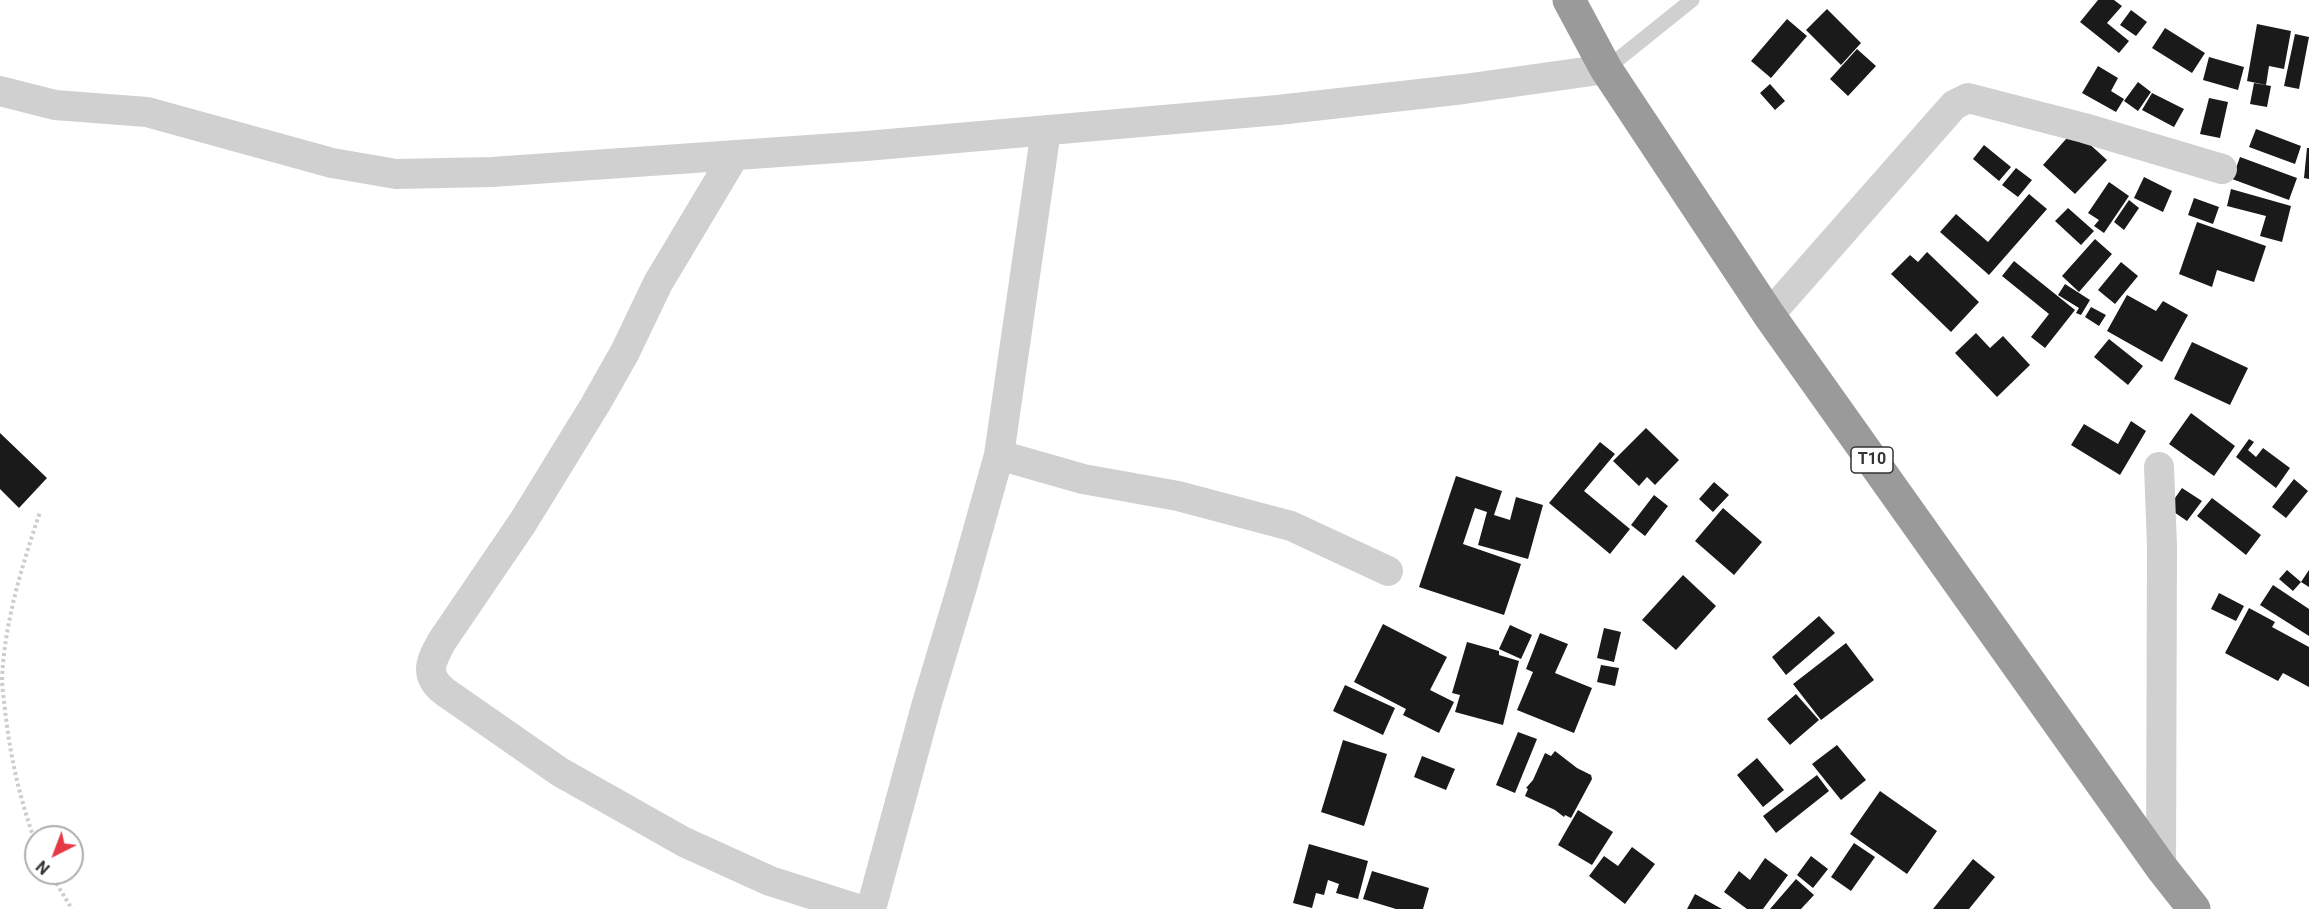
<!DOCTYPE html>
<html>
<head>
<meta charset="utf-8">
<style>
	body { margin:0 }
	#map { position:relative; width:2309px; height:909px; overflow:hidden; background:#fff; font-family:Roboto,sans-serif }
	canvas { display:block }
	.north { position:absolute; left:24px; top:825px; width:60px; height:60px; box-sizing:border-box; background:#fff; border:2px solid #adadad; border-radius:50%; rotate:222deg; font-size:16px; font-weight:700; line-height:24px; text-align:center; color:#333 }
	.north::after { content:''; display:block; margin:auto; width:21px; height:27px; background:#e63946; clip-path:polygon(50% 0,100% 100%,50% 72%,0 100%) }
</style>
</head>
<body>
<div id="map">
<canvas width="2309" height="909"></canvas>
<div class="north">N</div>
</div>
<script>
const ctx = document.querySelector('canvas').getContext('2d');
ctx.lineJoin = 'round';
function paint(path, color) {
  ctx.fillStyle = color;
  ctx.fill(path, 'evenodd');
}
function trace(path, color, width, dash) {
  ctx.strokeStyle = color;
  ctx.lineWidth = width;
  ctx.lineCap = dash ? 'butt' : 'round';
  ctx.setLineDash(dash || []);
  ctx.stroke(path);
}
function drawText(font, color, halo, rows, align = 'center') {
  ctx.font = font + ' Roboto,sans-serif';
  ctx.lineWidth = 6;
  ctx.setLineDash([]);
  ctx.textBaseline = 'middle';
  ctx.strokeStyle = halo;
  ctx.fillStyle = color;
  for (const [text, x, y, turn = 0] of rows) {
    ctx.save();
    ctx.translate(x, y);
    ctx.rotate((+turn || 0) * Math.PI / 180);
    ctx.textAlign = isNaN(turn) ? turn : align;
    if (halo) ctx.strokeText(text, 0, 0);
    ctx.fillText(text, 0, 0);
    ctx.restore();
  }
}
const building = new Path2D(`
	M 2098,0 L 2114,0 L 2122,6 L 2107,23 L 2129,41 L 2119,53 L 2080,22 Z
	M 1827,9 L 1861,43 L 1841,65 L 1806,30 Z
	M 2131,10 L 2147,22 L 2136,36 L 2120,25 Z
	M 1787,19 L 1807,36 L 1771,78 L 1751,61 Z
	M 2257,24 L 2291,31 L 2284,69 L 2269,66 L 2266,85 L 2247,81 Z
	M 2165,28 L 2205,53 L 2192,73 L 2152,48 Z
	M 2295,34 L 2309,37 L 2299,89 L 2284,86 Z
	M 1857,49 L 1876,66 L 1848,96 L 1830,79 Z
	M 2209,57 L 2244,67 L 2238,90 L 2203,80 Z
	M 2098,66 L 2118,78 L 2111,91 L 2124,99 L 2116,112 L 2082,93 Z
	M 2138,82 L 2151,92 L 2138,111 L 2124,101 Z
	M 2254,83 L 2271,86 L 2267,107 L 2250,104 Z
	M 1770,84 L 1785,101 L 1775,110 L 1760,93 Z
	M 2152,93 L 2184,109 L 2174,127 L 2142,110 Z
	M 2209,98 L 2228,102 L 2220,138 L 2200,134 Z
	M 2256,129 L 2301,146 L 2295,164 L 2249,147 Z
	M 2074,130 L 2107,160 L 2075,194 L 2043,165 Z
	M 1984,145 L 2011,167 L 1999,181 L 1973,159 Z
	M 2307,148 L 2309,148 L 2309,179 L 2304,178 Z
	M 2240,157 L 2297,178 L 2289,200 L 2232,179 Z
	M 2016,168 L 2032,180 L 2018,197 L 2002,185 Z
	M 2144,177 L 2172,191 L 2163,212 L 2134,198 Z
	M 2109,182 L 2129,196 L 2104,233 L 2094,226 L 2099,220 L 2088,213 Z
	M 2231,189 L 2291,206 L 2282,242 L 2260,236 L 2266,216 L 2227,206 Z
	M 2029,194 L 2047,209 L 1989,275 L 1940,232 L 1956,214 L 1988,242 Z
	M 2194,198 L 2219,207 L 2213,224 L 2188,215 Z
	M 2129,200 L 2139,208 L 2124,230 L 2114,222 Z
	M 2068,208 L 2094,231 L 2081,245 L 2055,221 Z
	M 2197,222 L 2266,246 L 2254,282 L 2217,270 L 2212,287 L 2179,274 Z
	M 2095,239 L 2112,254 L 2079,292 L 2062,276 Z
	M 1927,252 L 1979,302 L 1951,332 L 1891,274 L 1910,255 L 1918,262 Z
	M 2014,261 L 2075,310 L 2045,348 L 2031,337 L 2049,314 L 2002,276 Z
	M 2121,262 L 2138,276 L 2115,304 L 2098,290 Z
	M 2065,284 L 2090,300 L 2081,315 L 2076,313 L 2079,308 L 2058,295 Z
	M 2127,295 L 2156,311 L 2163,301 L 2188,315 L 2162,362 L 2107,331 Z
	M 2091,307 L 2106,315 L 2099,326 L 2085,317 Z
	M 1976,333 L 1990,348 L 2003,336 L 2030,365 L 1997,397 L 1955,353 Z
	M 2109,339 L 2143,366 L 2128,385 L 2094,357 Z
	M 2192,342 L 2248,368 L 2230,405 L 2174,379 Z
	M 2191,413 L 2235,446 L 2214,476 L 2169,444 Z
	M 2131,421 L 2146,431 L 2120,475 L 2071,445 L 2084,424 L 2118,444 Z
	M 1646,428 L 1679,460 L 1655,485 L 1647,477 L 1639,486 L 1613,461 Z
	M 0,433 L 47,478 L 19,508 L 0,489 Z
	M 2249,439 L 2254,442 L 2248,450 L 2256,457 L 2263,448 L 2290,468 L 2276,488 L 2236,457 Z
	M 1600,442 L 1615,454 L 1584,491 L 1630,529 L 1610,554 L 1549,503 Z
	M 1456,476 L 1502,491 L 1494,515 L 1510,520 L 1516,497 L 1543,505 L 1528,559 L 1478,545 L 1487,512 L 1475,508 L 1463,544 L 1521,564 L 1504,615 L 1419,587 Z
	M 2294,479 L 2308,491 L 2286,518 L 2272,507 Z
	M 1714,482 L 1729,495 L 1713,512 L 1699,499 Z
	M 2182,488 L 2202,501 L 2187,521 L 2168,508 Z
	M 1654,495 L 1668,506 L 1645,536 L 1631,525 Z
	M 2212,498 L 2261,535 L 2246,555 L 2197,516 Z
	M 1723,508 L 1762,542 L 1734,575 L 1695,541 Z
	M 2287,570 L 2301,582 L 2293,591 L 2279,579 Z
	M 2309,570 L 2309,587 L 2301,582 Z
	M 1683,575 L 1716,606 L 1676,650 L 1642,620 Z
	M 2273,585 L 2309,609 L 2309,636 L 2260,605 Z
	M 2219,593 L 2244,606 L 2236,621 L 2211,609 Z
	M 2249,608 L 2275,622 L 2272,627 L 2309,647 L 2309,687 L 2283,673 L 2278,681 L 2225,653 Z
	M 1819,616 L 1835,633 L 1786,675 L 1772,657 Z
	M 1383,624 L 1447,657 L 1430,690 L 1454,702 L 1439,733 L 1403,715 L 1406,709 L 1354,682 Z
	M 1510,625 L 1532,635 L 1521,659 L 1499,649 Z
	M 1604,628 L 1621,632 L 1614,662 L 1597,658 Z
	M 1540,633 L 1568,644 L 1555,673 L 1592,688 L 1574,733 L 1517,710 L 1533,672 L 1526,669 Z
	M 1467,642 L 1499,651 L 1499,655 L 1519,661 L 1503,725 L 1455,712 L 1460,695 L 1452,693 Z
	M 1846,643 L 1874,680 L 1821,720 L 1793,684 Z
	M 1601,665 L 1619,668 L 1615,686 L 1597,682 Z
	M 1345,685 L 1395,708 L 1383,735 L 1333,711 Z
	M 1796,694 L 1819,720 L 1790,745 L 1767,719 Z
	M 1518,732 L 1537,739 L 1515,793 L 1496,785 Z
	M 1343,740 L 1387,754 L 1364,826 L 1321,812 Z
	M 1837,745 L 1866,780 L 1841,800 L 1812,764 Z
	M 1555,751 L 1577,768 L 1591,775 L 1592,779 L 1571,818 L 1565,815 L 1564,817 L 1555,810 L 1525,796 L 1528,789 L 1526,788 L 1533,780 L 1545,753 L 1551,756 Z
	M 1422,756 L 1455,769 L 1446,790 L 1414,777 Z
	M 1757,758 L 1784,790 L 1763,807 L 1737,775 Z
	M 1817,775 L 1829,791 L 1776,833 L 1763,816 Z
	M 1880,791 L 1937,831 L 1907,874 L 1850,834 Z
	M 1578,810 L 1613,832 L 1592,865 L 1558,845 Z
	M 1854,843 L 1875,857 L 1851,891 L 1831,877 Z
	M 1309,844 L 1368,861 L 1358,899 L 1336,893 L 1339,884 L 1328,880 L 1324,895 L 1316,893 L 1312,908 L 1293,903 Z
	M 1632,847 L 1655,864 L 1625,904 L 1589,876 L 1604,856 L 1618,866 Z
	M 1811,856 L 1828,869 L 1813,888 L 1797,875 Z
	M 1765,858 L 1788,875 L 1763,909 L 1747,909 L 1724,892 L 1739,871 L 1750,880 Z
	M 1973,859 L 1995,877 L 1969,909 L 1933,909 Z
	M 1372,871 L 1429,888 L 1423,909 L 1396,909 L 1363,899 Z
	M 1796,879 L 1814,895 L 1801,909 L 1770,909 Z
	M 1695,894 L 1722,909 L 1687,909 Z`);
const path = new Path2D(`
	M 36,844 C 20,800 10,756 5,710 C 4,699 2,688 2,678 C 5,620 22,566 40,512
	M 50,873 L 72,909`);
const lane = new Path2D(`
	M 1606,69 L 1692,0`);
const street = new Path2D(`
	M 0,91 L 55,105 L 147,112 L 332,163 L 396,174 L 492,172 L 866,146 L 1278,110 L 1464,89 L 1606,69
	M 734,156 L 658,283 L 625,352 L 595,405 L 523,522 L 442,641 C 431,661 423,675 445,692 L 560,772 L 684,842 L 770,881 L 858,909
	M 1769,315 L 1954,105 L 1968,98 L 2084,128 L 2222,169
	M 999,455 L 1083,479 L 1178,496 L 1291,526 L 1388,571
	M 2159,467 L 2162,546 L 2161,867
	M 871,909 L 927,703 L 962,587 L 999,455 L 1046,130`);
const highway = new Path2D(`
	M 1569,0 L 1606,69 L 1769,315 L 2161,867 L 2194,909`);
const shields = [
	[1872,460,42]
];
const shieldNames = [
	["T10",1872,460]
];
paint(building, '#1a1a1a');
trace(path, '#cdcdcd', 4, [3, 3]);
trace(lane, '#d0d0d0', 15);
trace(street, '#d0d0d0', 30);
trace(highway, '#9a9a9a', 33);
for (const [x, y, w] of shields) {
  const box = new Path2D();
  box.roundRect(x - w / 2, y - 13, w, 26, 4.5);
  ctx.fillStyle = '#fff';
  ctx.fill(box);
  trace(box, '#333', 1.5);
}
drawText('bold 16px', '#333', null, shieldNames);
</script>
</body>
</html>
